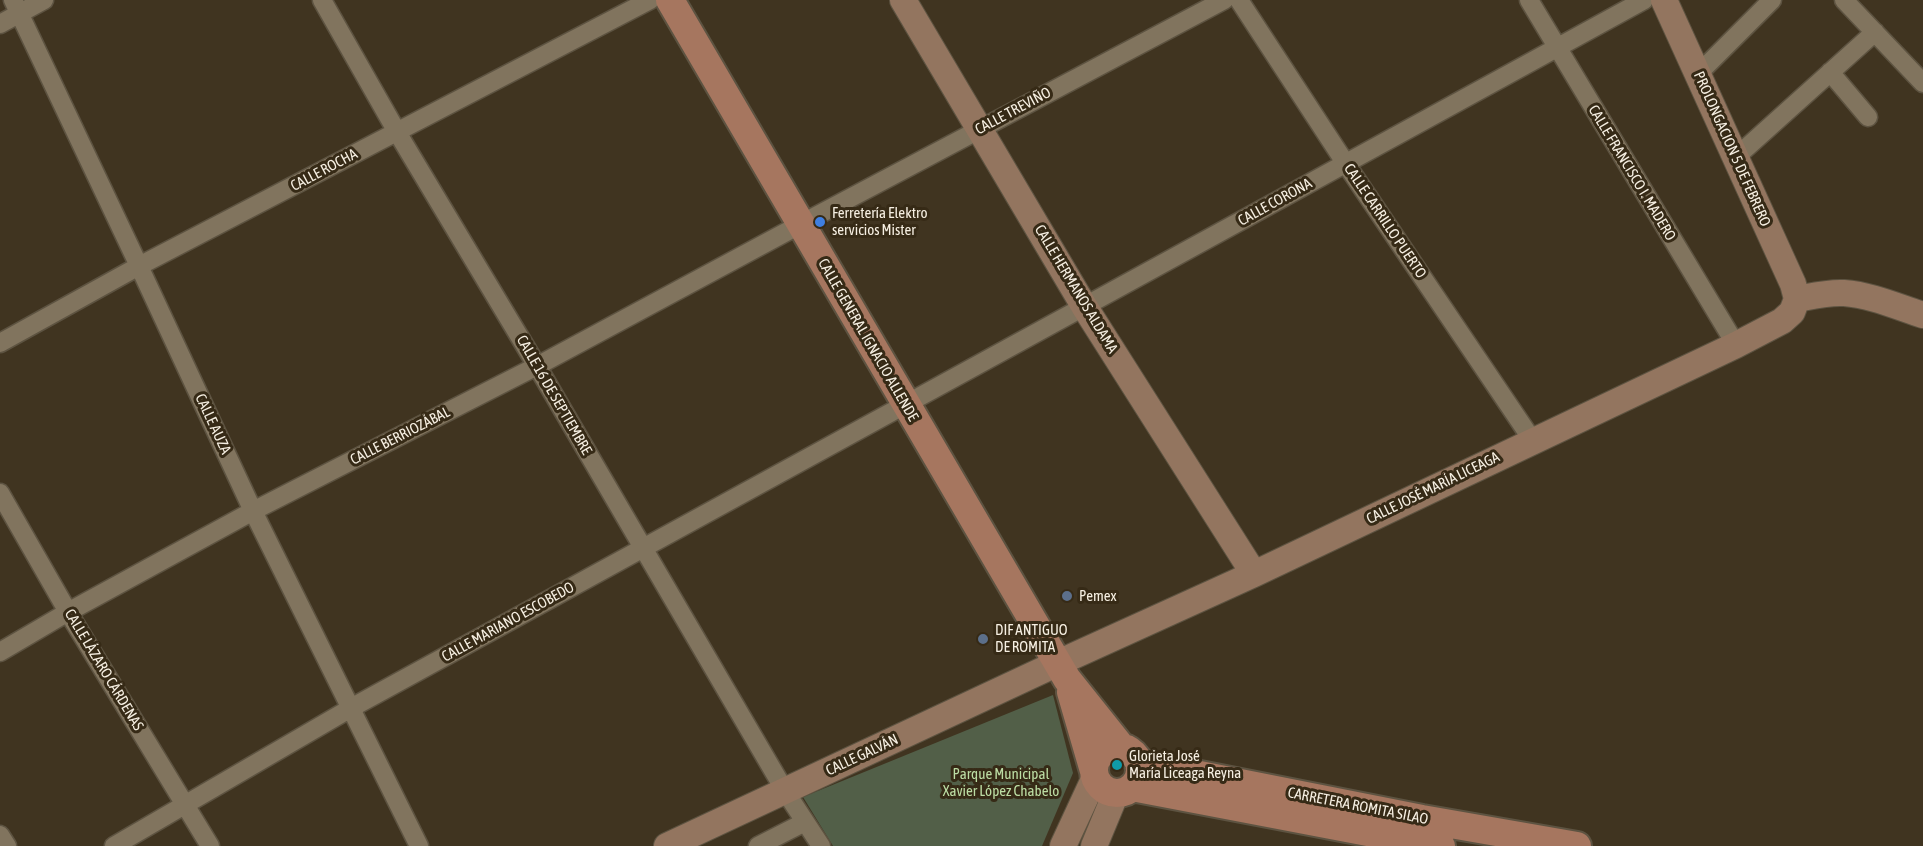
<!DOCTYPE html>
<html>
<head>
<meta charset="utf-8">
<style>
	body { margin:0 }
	canvas { display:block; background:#403420 }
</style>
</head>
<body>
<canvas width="1923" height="846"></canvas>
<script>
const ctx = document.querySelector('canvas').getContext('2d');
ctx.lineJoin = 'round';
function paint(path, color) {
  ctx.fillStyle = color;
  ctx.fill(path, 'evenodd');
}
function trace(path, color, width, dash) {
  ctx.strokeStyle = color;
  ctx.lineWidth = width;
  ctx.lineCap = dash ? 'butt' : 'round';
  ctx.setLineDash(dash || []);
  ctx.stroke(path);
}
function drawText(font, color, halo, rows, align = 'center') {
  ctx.font = font + ' "Asap Condensed",sans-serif';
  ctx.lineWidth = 6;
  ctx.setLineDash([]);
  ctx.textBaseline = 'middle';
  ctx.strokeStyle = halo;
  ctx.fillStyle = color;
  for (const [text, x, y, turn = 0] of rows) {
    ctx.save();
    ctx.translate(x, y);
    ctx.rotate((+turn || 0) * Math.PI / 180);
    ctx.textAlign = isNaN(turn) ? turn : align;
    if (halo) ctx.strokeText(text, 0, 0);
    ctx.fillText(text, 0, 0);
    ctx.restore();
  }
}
const green = new Path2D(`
	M 1053,695 L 1073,773 L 1042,846 L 833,846 L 803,797 Z`);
const street = new Path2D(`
	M 13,0 L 139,266 L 253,511 L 419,846
	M 322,0 L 397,132 L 537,366 L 785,791 L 821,846
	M 1239,0 L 1346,164 L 1533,441
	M 1529,0 L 1736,345
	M 1844,0 L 1923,83
	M 0,24 L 44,0
	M 1830,72 L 1868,117
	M 1698,74 L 1772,0
	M 1735,158 L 1875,32
	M 0,343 L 139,266 L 650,0
	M 0,493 L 68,612 L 210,846
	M 0,652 L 68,612 L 253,511 L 537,366 L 801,224 L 1224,0
	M 0,835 L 7,846
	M 114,846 L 351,708 L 1644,0
	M 758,846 L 805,822`);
const secondary = new Path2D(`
	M 903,0 L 1084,306 L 1254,574
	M 1664,0 L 1793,284 L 1797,299
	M 1797,299 C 1813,296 1828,292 1844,293 C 1871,295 1898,307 1923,315
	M 667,846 L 1058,663 L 1254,574 L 1736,345 L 1782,321 L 1792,312 L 1797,299
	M 1063,846 L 1095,777
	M 1094,846 L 1116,793`);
const primary = new Path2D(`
	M 670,0 L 1067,679 L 1122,748
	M 1071,692 L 1094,771
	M1094 770a23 23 0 1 1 46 0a23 23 0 1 1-46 0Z
	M 1139,763 L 1422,819 L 1577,846
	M 1132,787 L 1441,846`);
const markers = [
	[820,222,6,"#3f7fe0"],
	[1067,596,6,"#5c6f8a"],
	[983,639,6,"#5c6f8a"],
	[1117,765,6,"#0f9aa8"]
];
const streetNames = [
	["CALLE TREVIÑO",1013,111,-28],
	["PROLONGACION 5 DE FEBRERO",1732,149,66],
	["CALLE ROCHA",324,170,-28],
	["CALLE FRANCISCO I. MADERO",1632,173,59],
	["CALLE CORONA",1275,202,-29],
	["CALLE CARRILLO PUERTO",1385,221,56],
	["CALLE HERMANOS ALDAMA",1076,289,59],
	["CALLE GENERAL IGNACIO ALLENDE",868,340,60],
	["CALLE 16 DE SEPTIEMBRE",554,395,60],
	["CALLE AUZA",213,424,65],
	["CALLE BERRIOZÁBAL",400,436,-27],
	["CALLE JOSÉ MARÍA LICEAGA",1433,488,-26],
	["CALLE MARIANO ESCOBEDO",508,622,-29],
	["CALLE LÁZARO CÁRDENAS",104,670,59],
	["CALLE GALVÁN",862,755,-25],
	["CARRETERA ROMITA SILAO",1358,806,11]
];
const poiNames = [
	["Ferretería Elektro",832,213],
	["servicios Mister",832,230],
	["Pemex",1079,596],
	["DIF ANTIGUO",995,630],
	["DE ROMITA",995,647],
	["Glorieta José",1129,756],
	["María Liceaga Reyna",1129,773]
];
const parkNames = [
	["Parque Municipal",1001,774],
	["Xavier López Chabelo",1001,791]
];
paint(green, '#525f48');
trace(street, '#5d5341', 21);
trace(secondary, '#5d5341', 28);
trace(primary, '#5d5341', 32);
trace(street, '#81745e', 18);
trace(secondary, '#93755f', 26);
trace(primary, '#a6765f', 28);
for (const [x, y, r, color] of markers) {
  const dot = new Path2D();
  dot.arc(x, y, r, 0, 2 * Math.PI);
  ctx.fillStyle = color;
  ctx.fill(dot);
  trace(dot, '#362a16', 2);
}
drawText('15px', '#f6efe2', '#362a16', streetNames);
drawText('15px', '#f6efe2', '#362a16', poiNames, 'left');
drawText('15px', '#bcdda4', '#362a16', parkNames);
</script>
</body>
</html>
